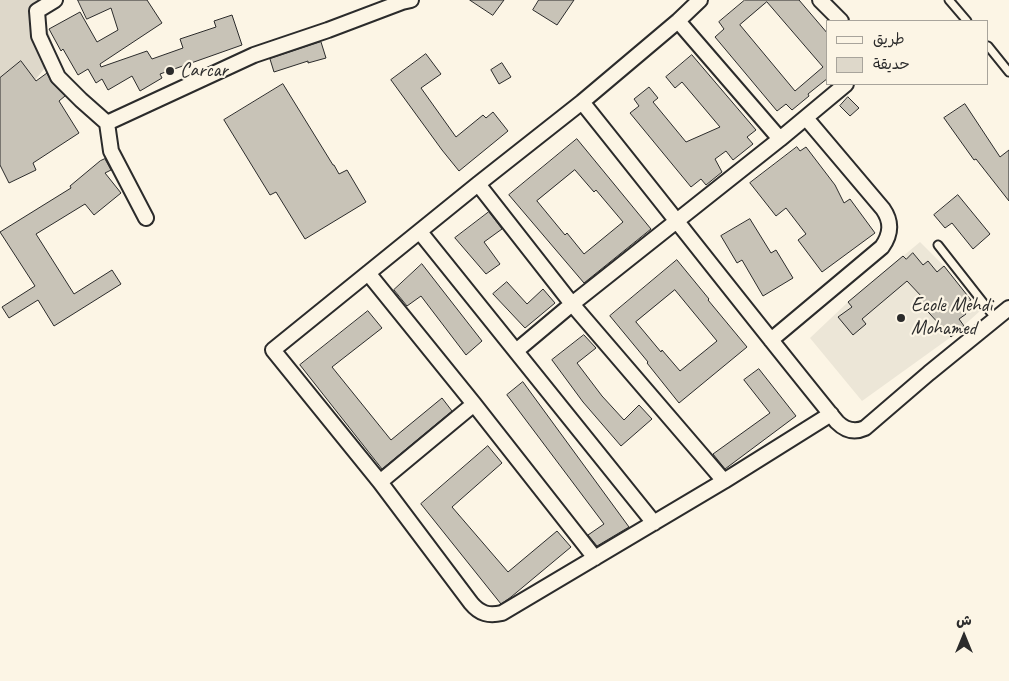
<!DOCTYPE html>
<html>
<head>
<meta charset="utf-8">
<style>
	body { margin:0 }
	#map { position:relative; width:1009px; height:681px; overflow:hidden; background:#fcf5e5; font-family:Caveat,"Playpen Sans Arabic",sans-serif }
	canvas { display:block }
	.legend { position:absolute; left:826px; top:20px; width:162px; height:65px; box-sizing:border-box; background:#fcf5e5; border:1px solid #a8a49b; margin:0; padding:6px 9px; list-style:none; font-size:15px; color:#2b2b2b }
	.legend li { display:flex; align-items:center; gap:10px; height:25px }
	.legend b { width:25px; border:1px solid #a8a49b }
	.north { position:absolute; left:939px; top:611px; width:50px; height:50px; -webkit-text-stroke:4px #fcf5e5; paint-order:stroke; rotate:0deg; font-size:14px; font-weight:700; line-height:20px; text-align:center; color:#2b2b2b }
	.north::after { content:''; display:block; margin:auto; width:18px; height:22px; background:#2b2b2b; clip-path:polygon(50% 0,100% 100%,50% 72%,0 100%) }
</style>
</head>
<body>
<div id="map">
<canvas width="1009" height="681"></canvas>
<ul class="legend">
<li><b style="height:6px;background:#fcf5e5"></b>طريق</li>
<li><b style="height:14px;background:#ded8ca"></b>حديقة</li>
</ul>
<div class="north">ش</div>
</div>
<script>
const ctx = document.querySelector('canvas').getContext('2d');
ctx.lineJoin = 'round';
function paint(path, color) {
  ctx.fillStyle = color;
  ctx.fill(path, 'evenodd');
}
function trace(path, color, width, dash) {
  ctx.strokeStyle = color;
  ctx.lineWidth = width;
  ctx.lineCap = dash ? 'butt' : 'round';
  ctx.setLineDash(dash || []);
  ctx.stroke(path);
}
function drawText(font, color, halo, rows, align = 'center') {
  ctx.font = font + ' Caveat,sans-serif';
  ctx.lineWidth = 4.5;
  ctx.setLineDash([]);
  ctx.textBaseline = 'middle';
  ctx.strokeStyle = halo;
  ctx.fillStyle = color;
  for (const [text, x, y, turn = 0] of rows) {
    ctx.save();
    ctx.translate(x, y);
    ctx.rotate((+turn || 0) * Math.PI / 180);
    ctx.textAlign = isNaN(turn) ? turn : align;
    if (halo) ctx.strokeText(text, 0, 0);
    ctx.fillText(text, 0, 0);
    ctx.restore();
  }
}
const built = new Path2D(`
	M 920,242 L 944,266 L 980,311 L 951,337 L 862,401 L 810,338 L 848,302 Z`);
const green = new Path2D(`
	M 0,0 L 46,0 L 39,5 L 56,54 L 0,124 Z`);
const building = new Path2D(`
	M 78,0 L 147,0 L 162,23 L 100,64 L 101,67 L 147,51 L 152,59 L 183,48 L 180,39 L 216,27 L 214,21 L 232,15 L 242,45 L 160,74 L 162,78 L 140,91 L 132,76 L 108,90 L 102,79 L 96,83 L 88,69 L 78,75 L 63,49 L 61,51 L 49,29 L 80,12 L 97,42 L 118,30 L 111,8 L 87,19 Z
	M 470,0 L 504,0 L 493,15 Z
	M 539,0 L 574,0 L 557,25 L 533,10 Z
	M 745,0 L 799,0 L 828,34 L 828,78 L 808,94 L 809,96 L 792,110 L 786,104 L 777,111 L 715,37 L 724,29 L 719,22 ZM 767,2 L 823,67 L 795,91 L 740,25 Z
	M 321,42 L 326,58 L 308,63 L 308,61 L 274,72 L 270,59 Z
	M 426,54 L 441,74 L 421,88 L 456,137 L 483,115 L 486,118 L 493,112 L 508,131 L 459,171 L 442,150 L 391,80 Z
	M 692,55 L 756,130 L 747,137 L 753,144 L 733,160 L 726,151 L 715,159 L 722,172 L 706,185 L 701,179 L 691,187 L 630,113 L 639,106 L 634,99 L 649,87 L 658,98 L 653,102 L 686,142 L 720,127 L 682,82 L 675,88 L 666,77 Z
	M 21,61 L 36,81 L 47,73 L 52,83 L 65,96 L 59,101 L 79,133 L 33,163 L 36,170 L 9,183 L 0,165 L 0,78 Z
	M 502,63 L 511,77 L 499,84 L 491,70 Z
	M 283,84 L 333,165 L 334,165 L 339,174 L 347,170 L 366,202 L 305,239 L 276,192 L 270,195 L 224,120 Z
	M 848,97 L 859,108 L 850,116 L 840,106 Z
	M 965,104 L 1000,157 L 1009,150 L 1009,201 L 976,159 L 974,160 L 944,118 Z
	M 577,139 L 651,229 L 584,283 L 509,195 ZM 575,170 L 594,192 L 596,190 L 623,222 L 584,254 L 567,233 L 565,235 L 537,201 Z
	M 797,147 L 800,151 L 806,147 L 835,185 L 844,203 L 850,199 L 875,233 L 822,272 L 798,240 L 806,234 L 786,208 L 776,216 L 750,183 Z
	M 105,159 L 111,170 L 105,173 L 121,193 L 94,215 L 85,204 L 36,234 L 74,294 L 112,270 L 121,284 L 54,326 L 38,300 L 9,318 L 2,307 L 35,286 L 0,232 L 71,188 L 70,186 L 100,161 Z
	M 958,195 L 990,234 L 973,249 L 952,223 L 945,228 L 934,215 Z
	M 489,212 L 502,229 L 484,242 L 500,264 L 486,274 L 455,238 Z
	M 750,219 L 771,253 L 776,250 L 793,278 L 763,296 L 742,260 L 737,263 L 721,236 Z
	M 913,253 L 923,265 L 928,261 L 937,272 L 944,266 L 971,300 L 961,308 L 966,314 L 959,319 L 964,326 L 951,337 L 919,302 L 923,298 L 907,281 L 862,319 L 866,324 L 853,335 L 838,317 L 852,307 L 848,302 L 903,256 L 906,259 Z
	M 677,260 L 709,299 L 708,300 L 747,347 L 679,403 L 647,363 L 648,362 L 610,316 ZM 675,290 L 717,341 L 680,371 L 662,350 L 661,352 L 636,322 Z
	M 422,264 L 482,341 L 466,355 L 421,296 L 407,306 L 394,290 Z
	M 507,282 L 527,304 L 543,289 L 555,303 L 525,328 L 493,294 Z
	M 368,311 L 382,328 L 332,367 L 391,440 L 442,398 L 452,411 L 382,469 L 300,365 Z
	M 584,335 L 596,348 L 577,363 L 602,396 L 624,420 L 639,405 L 652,419 L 621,446 L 583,402 L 552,360 Z
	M 759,369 L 796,416 L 725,469 L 713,454 L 770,413 L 744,380 Z
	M 523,382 L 629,527 L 597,546 L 588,535 L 604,524 L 507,395 Z
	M 488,446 L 502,463 L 452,507 L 508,572 L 557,531 L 571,547 L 511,597 L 501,604 L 421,504 Z`);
const lane = new Path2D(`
	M 949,0 L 967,21
	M 988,46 L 1009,72
	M 938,245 L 996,319`);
const street = new Path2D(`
	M 55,0 L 37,11 L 39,36 L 58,77 L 81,100 L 107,123 L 254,55 L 328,30 L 402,2 L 411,0
	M 700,0 L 678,21 L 582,102 L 478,184 L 273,350 L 380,482 L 471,603 C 480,614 489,616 502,613 L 724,481 L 831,414
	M 820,0 L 841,21
	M 678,21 L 780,139
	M 582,102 C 667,208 751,316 837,422 C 845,430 854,433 865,428 L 929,373 L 1009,308
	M 107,123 L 111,151 L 146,218
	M 478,184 L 572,304 L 724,481
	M 420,232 L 654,523
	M 368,273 L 474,404 L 595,558
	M 771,340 L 882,247 C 891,234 892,222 883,209 L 806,118
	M 516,351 L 572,304 L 780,139 L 846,84
	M 380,482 L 474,404`);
const markers = [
	[170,71,5,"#2b2b2b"],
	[901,318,5,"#2b2b2b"]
];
const poiNames = [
	["Carcar",180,71],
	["Ecole Mehdi",911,306],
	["Mohamed",911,329]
];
paint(built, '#ece6d7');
paint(green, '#ded8ca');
paint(building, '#c8c3b7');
trace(building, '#2b2b2b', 1);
trace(lane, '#2b2b2b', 11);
trace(street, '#2b2b2b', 18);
trace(lane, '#fcf5e5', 7);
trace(street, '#fcf5e5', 14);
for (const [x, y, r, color] of markers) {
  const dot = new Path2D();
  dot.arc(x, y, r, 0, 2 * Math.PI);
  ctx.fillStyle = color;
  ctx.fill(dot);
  trace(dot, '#fcf5e5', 2);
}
drawText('20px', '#2b2b2b', '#fcf5e5', poiNames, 'left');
</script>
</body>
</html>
